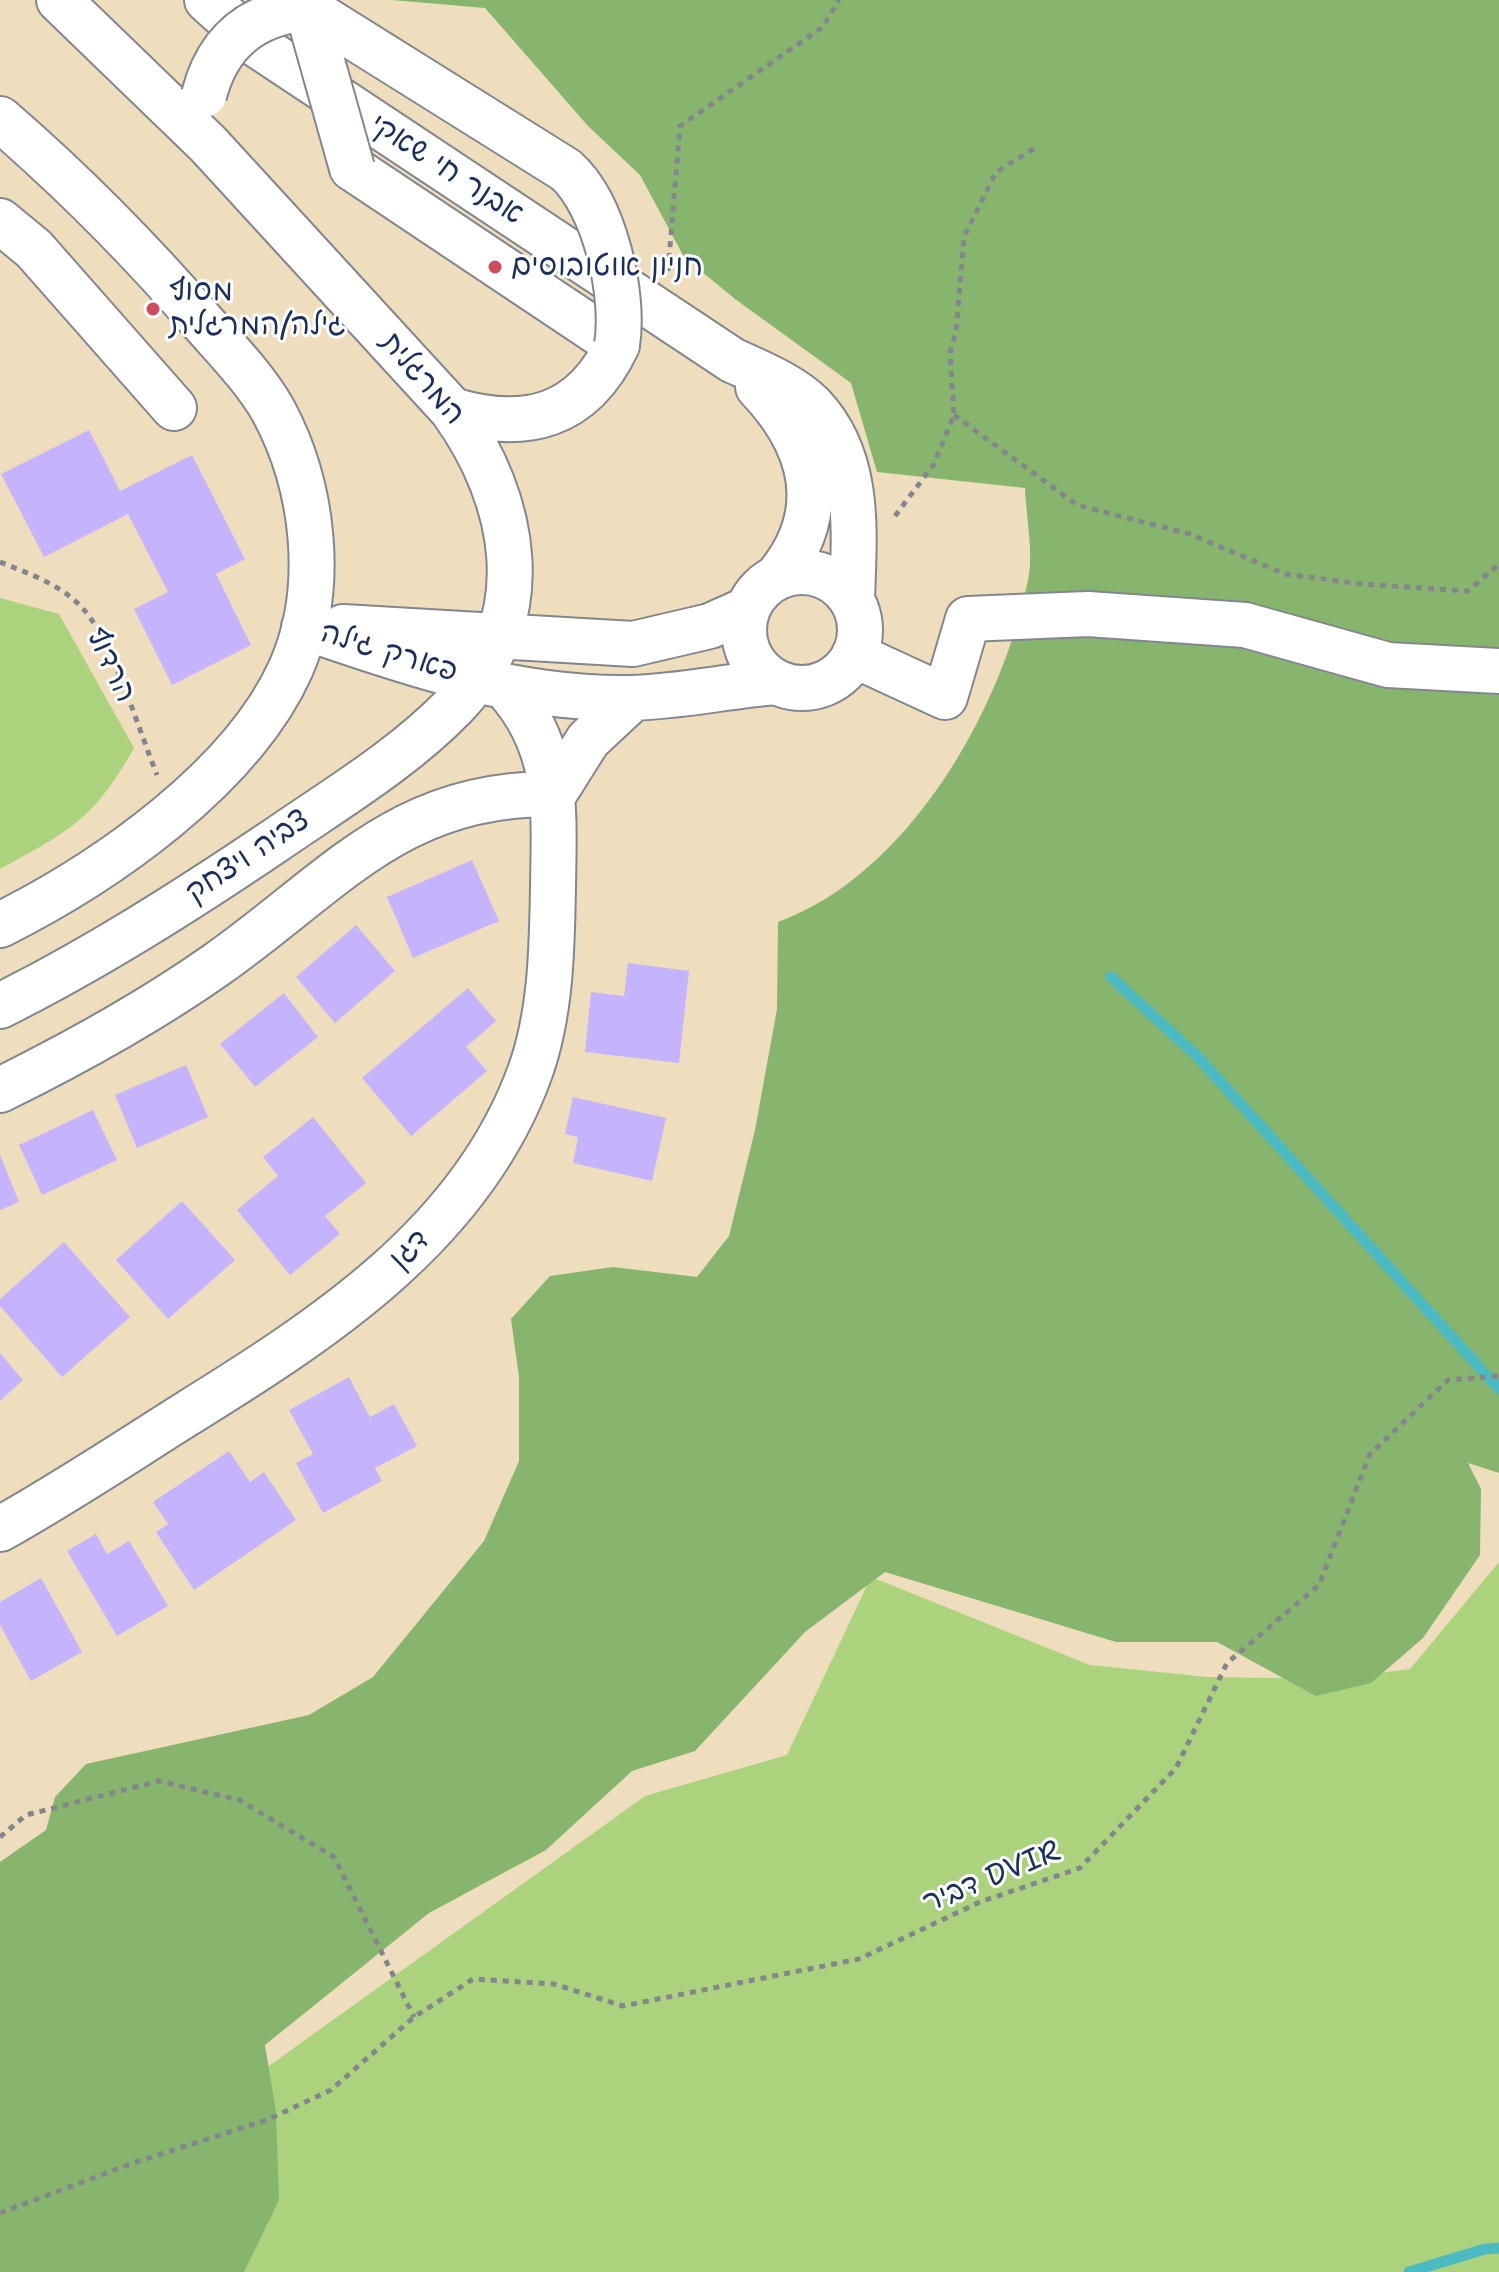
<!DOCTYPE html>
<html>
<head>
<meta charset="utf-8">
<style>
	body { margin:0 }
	canvas { display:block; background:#eedebd }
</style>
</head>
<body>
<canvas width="1499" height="2272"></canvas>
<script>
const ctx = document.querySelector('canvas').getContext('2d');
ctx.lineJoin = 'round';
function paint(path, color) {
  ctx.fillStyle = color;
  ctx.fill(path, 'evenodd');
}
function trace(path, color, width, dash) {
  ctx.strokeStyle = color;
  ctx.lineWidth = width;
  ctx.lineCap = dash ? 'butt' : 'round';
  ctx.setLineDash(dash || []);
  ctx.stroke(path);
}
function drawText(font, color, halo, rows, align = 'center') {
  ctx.font = font + ' "Shantell Sans","Playpen Sans Hebrew",sans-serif';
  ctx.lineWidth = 6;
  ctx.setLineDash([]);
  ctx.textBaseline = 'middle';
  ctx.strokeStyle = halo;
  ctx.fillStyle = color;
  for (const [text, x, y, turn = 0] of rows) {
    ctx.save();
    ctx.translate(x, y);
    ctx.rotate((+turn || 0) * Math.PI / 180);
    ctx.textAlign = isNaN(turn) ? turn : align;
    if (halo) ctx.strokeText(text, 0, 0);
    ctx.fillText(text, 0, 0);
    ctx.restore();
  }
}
const green = new Path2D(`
	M 0,598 L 59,614 L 134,748 C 94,819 70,831 0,869 Z
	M 1499,1562 L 1499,2272 L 213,2272 L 234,2091 L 645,1796 L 787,1755 L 871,1577 L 1090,1665 L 1208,1677 L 1334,1679 L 1410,1669 Z`);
const forest = new Path2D(`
	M 392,0 L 1499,0 L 1499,1473 L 1468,1463 L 1481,1489 L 1480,1555 L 1423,1638 L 1371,1683 L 1316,1696 L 1217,1642 L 1116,1642 L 885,1572 L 805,1632 L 695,1751 L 632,1771 L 546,1850 L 429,1913 L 265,2045 L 276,2112 L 279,2200 L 244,2272 L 0,2272 L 0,1862 L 46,1830 L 55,1797 L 86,1764 L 309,1715 L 373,1677 L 484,1541 L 519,1461 L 519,1377 L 511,1319 L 550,1276 L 613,1267 L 697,1277 L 729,1236 L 755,1130 L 777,1009 L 778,922 C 908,875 1002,710 1028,580 C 1034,553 1026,517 1025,488 L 877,472 L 851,383 L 735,299 L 684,257 L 640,175 L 588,126 L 485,8 Z`);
const stream = new Path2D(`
	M 1111,977 L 1198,1057 L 1499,1389
	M 1409,2272 L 1485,2249 L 1499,2248`);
const building = new Path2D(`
	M 89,430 L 120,491 L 192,455 L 245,559 L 216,574 L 251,645 L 172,685 L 134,609 L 168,592 L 128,514 L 44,557 L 1,474 Z
	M 472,860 L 499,921 L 413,958 L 387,897 Z
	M 356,925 L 395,971 L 335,1023 L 296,977 Z
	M 628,963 L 689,971 L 679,1063 L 585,1052 L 591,992 L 624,996 Z
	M 468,988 L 496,1021 L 466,1047 L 487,1071 L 411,1136 L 362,1078 Z
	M 284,993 L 318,1037 L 255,1087 L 220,1044 Z
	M 186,1065 L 208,1117 L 137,1148 L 115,1095 Z
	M 573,1097 L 666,1118 L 652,1181 L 573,1163 L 578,1137 L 565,1134 Z
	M 93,1110 L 117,1160 L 42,1195 L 19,1145 Z
	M 313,1117 L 366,1183 L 325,1216 L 340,1234 L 290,1275 L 237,1210 L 278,1176 L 263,1157 Z
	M 0,1155 L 19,1202 L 0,1210 Z
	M 182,1201 L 235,1260 L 168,1319 L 116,1260 Z
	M 64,1242 L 130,1317 L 62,1377 L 0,1306 L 0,1299 Z
	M 0,1353 L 23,1380 L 0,1401 Z
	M 349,1377 L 370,1417 L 394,1404 L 417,1446 L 375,1468 L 382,1481 L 323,1513 L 296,1463 L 313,1454 L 289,1410 Z
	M 229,1451 L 250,1482 L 264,1472 L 296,1520 L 194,1590 L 156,1532 L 168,1524 L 153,1502 Z
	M 96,1534 L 107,1554 L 129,1541 L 168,1606 L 117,1636 L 67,1551 Z
	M 41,1578 L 82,1652 L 31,1681 L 0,1625 L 0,1602 Z`);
const path = new Path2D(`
	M 668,271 L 680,126 L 823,27 L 839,0
	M 954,415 L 1077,505 L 1190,534 L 1285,574 L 1362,584 L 1468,591 L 1499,564
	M 895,516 L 934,464 L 954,415 L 950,353 L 956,332 L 964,237 L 996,172 L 1035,148
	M 0,562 C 30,574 63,585 85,611 C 113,644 140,733 157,775
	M 0,1837 L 26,1815 L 159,1781 L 239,1800 L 334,1857 L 414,2017
	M 0,2213 L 133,2163 L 267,2120 L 331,2090 L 414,2017 L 473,1979 L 554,1984 L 623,2006 L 859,1959 L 980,1902 L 1080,1868 L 1176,1768 L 1227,1663 L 1319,1585 L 1370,1454 L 1448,1380 L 1499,1376`);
const minor = new Path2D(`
	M 207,0 L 257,45 L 732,360 C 758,372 791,385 812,406 C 862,459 854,533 852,600
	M 0,119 C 73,182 142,252 205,325 C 229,352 255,379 273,410 C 314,486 326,588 291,668 C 242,778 104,873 0,925
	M 352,168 L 617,345 C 583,417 526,432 452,410
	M 0,221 L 34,249 L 174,408
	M 758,387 C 813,445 831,512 777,577
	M744 630a58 58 0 1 1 116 0a58 58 0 1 1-116 0Z
	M 304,627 C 410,664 517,700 630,698 C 679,697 727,686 776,682
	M 343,627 L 633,644 L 710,626 L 748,609
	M 854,655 L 945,697 L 968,619 L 1088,614 L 1245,625 L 1388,665 L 1499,671
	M 554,794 L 588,740 L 633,698
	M 0,1006 C 96,958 187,900 276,840 C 337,798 404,758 455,705 C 539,618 517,500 452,410 L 208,144 L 59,0
	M 0,1090 C 73,1054 149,1012 216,965 C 333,883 398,792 554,794
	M 0,1529 C 61,1495 120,1456 180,1418 C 320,1331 471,1236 530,1072 C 551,1014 552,948 553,887 C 554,812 560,748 506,688`);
const minorBridge = new Path2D(`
	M 307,8 L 352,168
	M 204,95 C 218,41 252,14 307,8 L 566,170 C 605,205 625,295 617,345`);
const markers = [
	[495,267,8,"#d1495b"],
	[153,309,8,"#d1495b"]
];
const streetNames = [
	["אבנר חי שאקי",446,170,33],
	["המרגלית",422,379,49],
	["פארק גילה",389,653,17],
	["הרדוף",110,665,65],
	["צביה ויצחק",248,857,-34],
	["דגן",410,1250,-45],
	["דביר DVIR",992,1878,-22]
];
const poiNames = [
	["חניון אוטובוסים",511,267],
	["מסוף",169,292],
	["גילה/המרגלית",169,326]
];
paint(green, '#abd37e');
paint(forest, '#88b56d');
trace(stream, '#4bbac2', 11);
paint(building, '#c5b4fd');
trace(minor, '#84868e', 48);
trace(path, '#84868e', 5, [6, 6]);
trace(minor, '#fff', 44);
trace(minorBridge, '#84868e', 48, []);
trace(minorBridge, '#fff', 44);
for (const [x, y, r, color] of markers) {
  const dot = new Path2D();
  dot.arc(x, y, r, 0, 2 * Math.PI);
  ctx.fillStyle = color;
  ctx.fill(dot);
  trace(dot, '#fff', 3);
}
drawText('30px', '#1b2f5e', '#fff', streetNames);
drawText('30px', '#1b2f5e', '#fff', poiNames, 'left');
</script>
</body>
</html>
